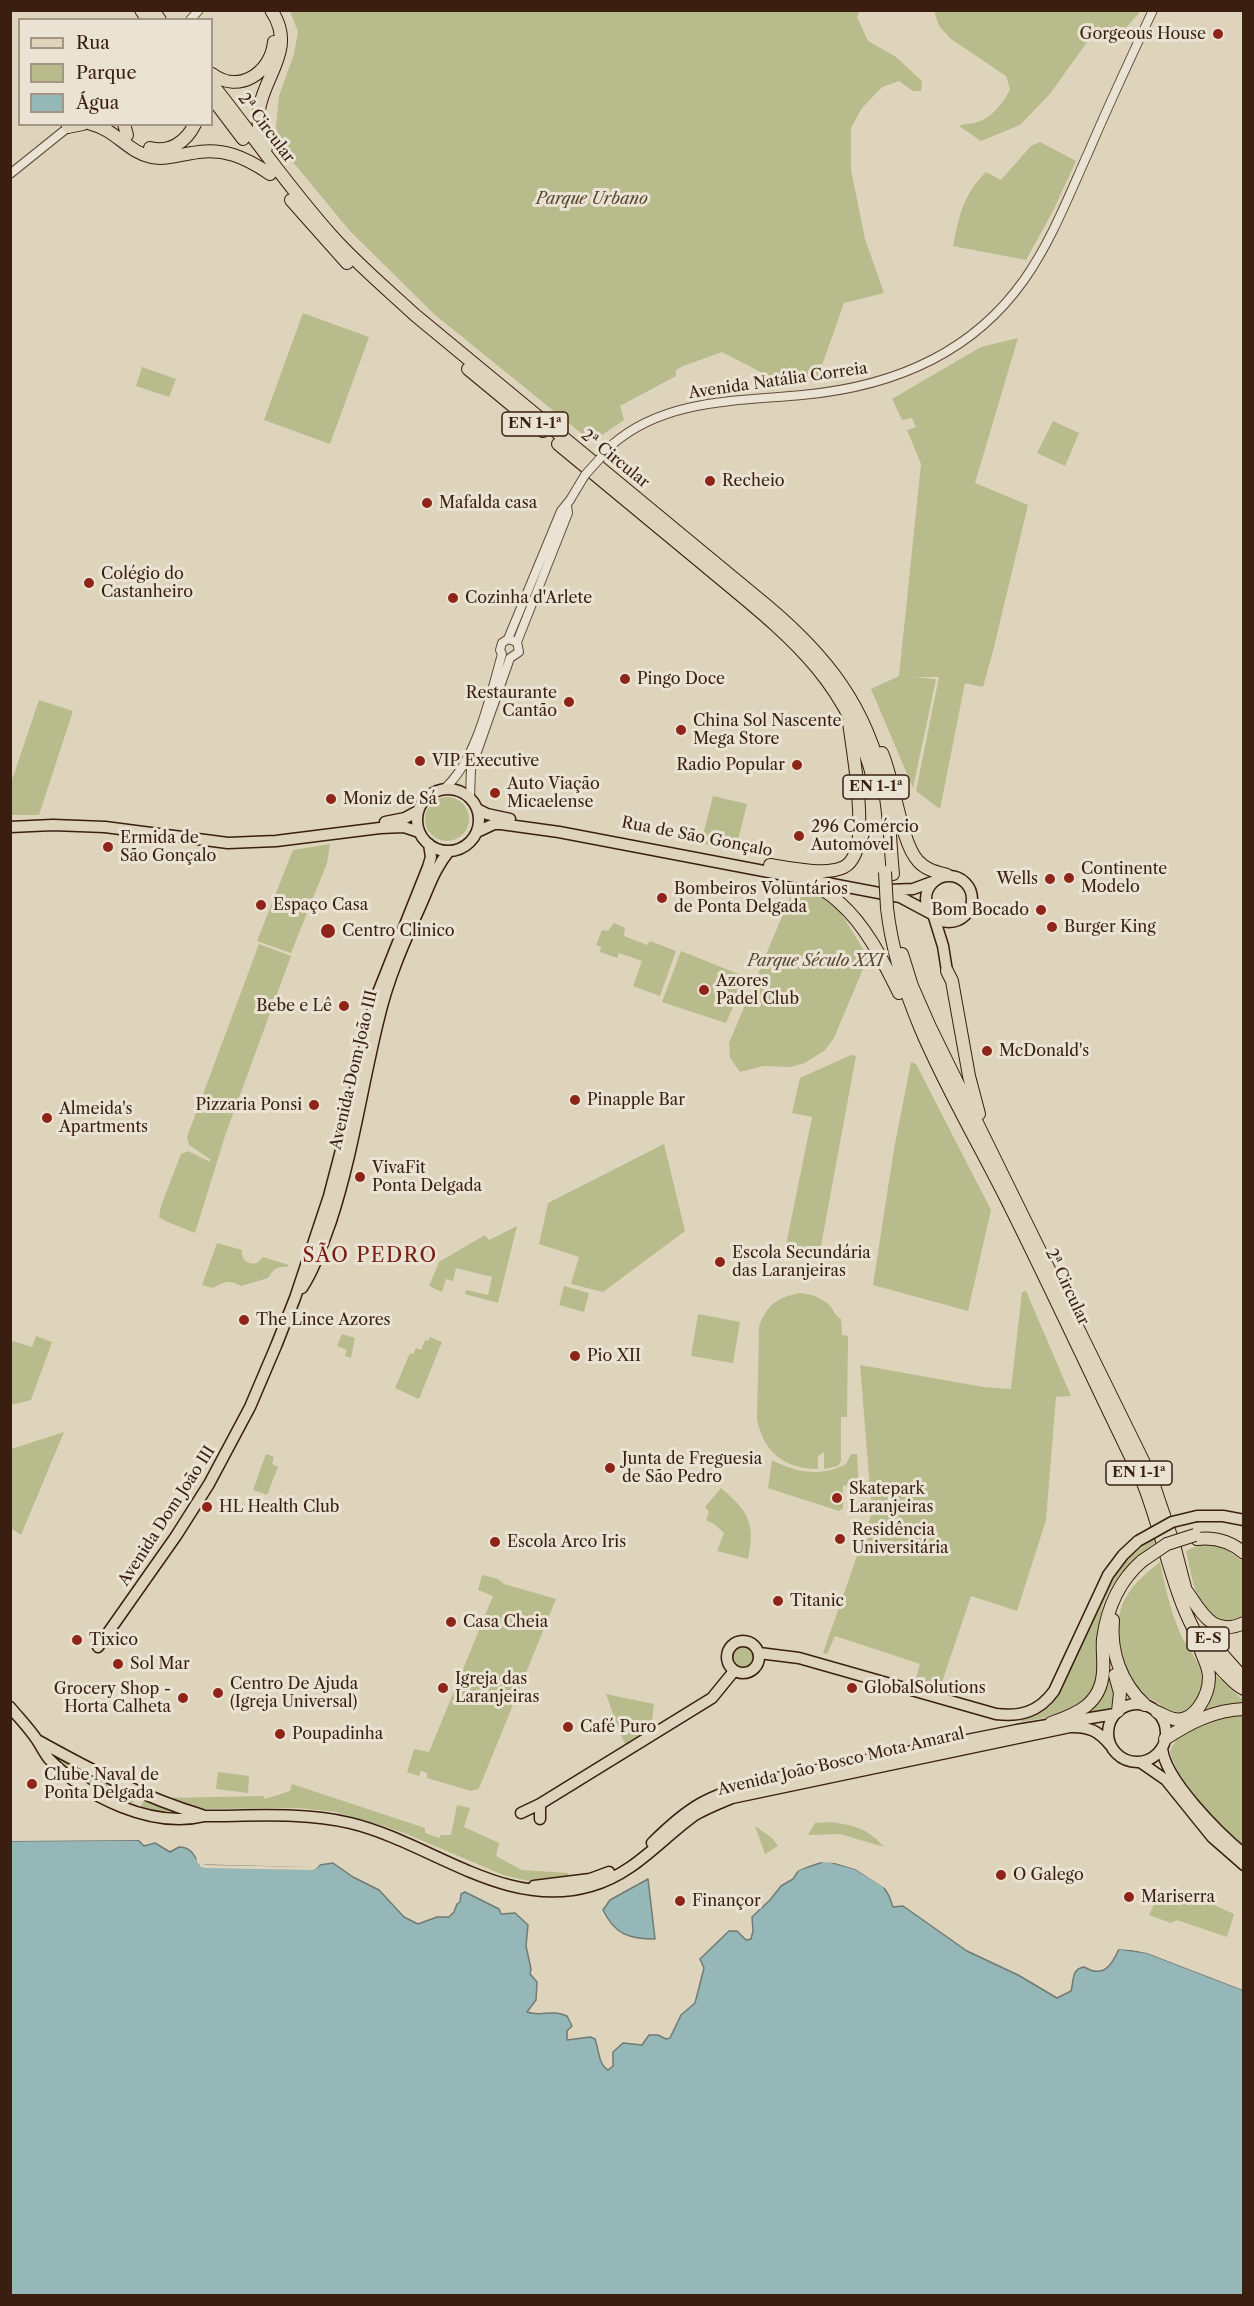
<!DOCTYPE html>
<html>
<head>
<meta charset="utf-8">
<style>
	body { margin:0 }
	#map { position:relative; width:1254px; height:2306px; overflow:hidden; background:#ded4bb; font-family:"Libre Caslon Text",serif }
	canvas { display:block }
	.frame { position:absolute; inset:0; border:12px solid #3a1f10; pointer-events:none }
	.legend { position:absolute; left:18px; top:18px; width:195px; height:108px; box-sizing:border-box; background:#eae3d3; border:2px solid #a49585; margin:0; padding:8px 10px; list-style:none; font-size:18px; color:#3a1f10 }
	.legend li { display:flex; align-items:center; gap:12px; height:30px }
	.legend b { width:30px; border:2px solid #a49585 }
</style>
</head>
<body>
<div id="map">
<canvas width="1254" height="2306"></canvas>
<div class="frame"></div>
<ul class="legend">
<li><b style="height:8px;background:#ded4bb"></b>Rua</li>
<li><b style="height:16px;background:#b8bb8c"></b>Parque</li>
<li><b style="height:16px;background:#95b7b7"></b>Água</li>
</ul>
</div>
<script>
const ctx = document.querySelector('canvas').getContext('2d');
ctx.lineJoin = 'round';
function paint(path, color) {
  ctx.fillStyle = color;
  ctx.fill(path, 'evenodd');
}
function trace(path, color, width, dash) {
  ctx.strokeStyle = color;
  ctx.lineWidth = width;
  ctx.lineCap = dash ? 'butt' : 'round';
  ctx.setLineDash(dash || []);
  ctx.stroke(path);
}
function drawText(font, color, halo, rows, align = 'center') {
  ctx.font = font + ' "Libre Caslon Text",serif';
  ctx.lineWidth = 6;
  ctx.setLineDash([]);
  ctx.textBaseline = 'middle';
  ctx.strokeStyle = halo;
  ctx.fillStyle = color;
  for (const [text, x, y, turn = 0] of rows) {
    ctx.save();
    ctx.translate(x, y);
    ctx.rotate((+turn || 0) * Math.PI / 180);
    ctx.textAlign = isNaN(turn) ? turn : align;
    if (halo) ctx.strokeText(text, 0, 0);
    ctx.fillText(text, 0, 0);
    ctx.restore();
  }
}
const green = new Path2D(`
	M 1137,10 L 1139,13 L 1122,32 L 1088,41 L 1049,95 L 1020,125 L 981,141 L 959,126 C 964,124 968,124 974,123 C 990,120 1003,104 1010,89 L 1006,76 L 951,39 L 939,26 L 934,11 Z
	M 290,11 L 860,11 L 857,17 L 868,41 L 896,57 L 922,81 L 921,91 L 913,91 L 899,81 L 882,87 L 862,108 L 851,128 L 851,170 L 865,239 L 884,293 L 844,303 L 816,382 L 776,380 L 722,352 L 683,366 L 676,370 L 676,376 L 620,406 L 624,420 L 592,442 L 434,314 L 349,230 L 283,150 L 276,127 L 279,96 L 294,54 L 298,32 Z
	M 1040,142 L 1076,161 L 1053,211 L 1026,260 L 953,246 C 959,216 963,195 986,172 L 1001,180 L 1031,146 Z
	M 303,313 L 369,337 L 330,444 L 264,420 Z
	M 1018,338 L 975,483 L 1028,505 L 993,651 L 983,687 L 965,683 L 940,809 L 916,791 L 939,677 L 913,677 L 936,679 L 913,788 L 871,689 L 899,676 L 921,464 L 907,430 L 916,427 L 912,418 L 902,420 L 892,399 L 981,347 Z
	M 142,367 L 176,379 L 169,397 L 136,386 Z
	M 1053,421 L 1079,433 L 1065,466 L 1037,453 Z
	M 39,700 L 73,711 L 39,815 L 11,815 L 11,783 Z
	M 713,796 L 747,804 L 735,852 L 701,843 Z
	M425 819a22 22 0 1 1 44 0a22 22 0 1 1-44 0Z
	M 330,844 L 327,863 L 291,953 L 257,941 L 293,850 Z
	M 794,888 L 824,898 L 839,910 L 868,957 L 834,1038 L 825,1050 L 805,1063 L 791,1067 L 763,1066 L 740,1072 L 730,1058 L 729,1043 Z
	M 614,923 L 625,928 L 624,936 L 647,945 L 650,941 L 676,951 L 660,996 L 633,986 L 642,961 L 619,953 L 617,958 L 600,952 L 601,947 L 596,945 L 602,930 L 608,931 Z
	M 259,944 L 291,956 L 226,1133 L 195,1233 L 165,1221 L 159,1217 L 161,1206 L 181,1154 L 188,1151 L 210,1162 L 210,1159 L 189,1145 L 187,1137 Z
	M 681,951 L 746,977 L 726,1023 L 662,1002 Z
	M 851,1055 L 856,1056 L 820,1251 L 786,1245 L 812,1117 L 792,1113 L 800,1078 Z
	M 911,1062 L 916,1064 L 991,1210 L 968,1311 L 873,1285 L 894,1149 Z
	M 664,1144 L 685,1231 L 603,1292 L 571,1284 L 579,1257 L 539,1244 L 548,1203 Z
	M 517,1226 L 498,1303 L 465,1294 L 466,1290 L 488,1295 L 492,1277 L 456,1268 L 453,1281 L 446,1279 L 442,1292 L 429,1286 L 439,1262 L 485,1235 L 489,1240 Z
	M 217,1243 L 242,1250 C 241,1260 248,1265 257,1263 L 263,1257 L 289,1265 L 287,1267 C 276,1266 274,1269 268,1278 L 241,1286 C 230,1279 224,1282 213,1288 L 202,1285 Z
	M 564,1286 L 589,1293 L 584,1312 L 559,1305 Z
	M 1026,1291 L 1071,1396 L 1056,1397 L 1046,1520 L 1017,1611 L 971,1596 L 939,1691 L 915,1681 L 920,1664 L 835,1636 L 827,1654 L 823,1653 L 872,1513 L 860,1365 L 983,1387 L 1011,1389 L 1022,1292 Z
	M 800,1293 C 810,1294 820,1297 828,1304 C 834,1309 834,1315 841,1319 L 842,1335 L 848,1336 L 847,1417 L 841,1417 L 841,1461 L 838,1466 L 824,1469 L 824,1452 L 818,1456 L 818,1469 C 785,1469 763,1452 757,1419 L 759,1327 C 766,1305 778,1297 800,1293 Z
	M 698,1314 L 740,1322 L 733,1363 L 691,1356 Z
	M 342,1334 L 355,1338 L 351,1358 L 345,1356 L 347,1350 L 337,1346 Z
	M 36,1336 L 52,1342 L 31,1400 L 11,1405 L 11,1349 L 13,1341 L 32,1347 Z
	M 430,1337 L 442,1342 L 419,1399 L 395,1388 L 410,1353 L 413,1354 L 416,1348 L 421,1350 L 425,1340 L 428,1341 Z
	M 64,1432 L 21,1535 L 11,1528 L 11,1449 Z
	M 266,1454 L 274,1457 L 272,1464 L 278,1467 L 267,1495 L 253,1490 Z
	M 851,1454 L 857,1454 L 859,1489 L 843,1485 L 843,1508 L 839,1511 L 768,1488 L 772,1460 C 796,1473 822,1477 846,1464 Z
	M 721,1488 C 748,1511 756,1523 748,1559 L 717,1551 L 724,1533 L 714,1524 L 706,1520 L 709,1512 L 705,1507 Z
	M 1154,1538 L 1156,1542 C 1135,1558 1111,1579 1103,1605 C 1098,1621 1099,1639 1098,1656 C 1098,1667 1099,1682 1093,1692 C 1078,1715 1046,1717 1022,1722 L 1021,1720 L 1039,1714 L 1050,1705 L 1105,1589 L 1125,1561 Z
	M 1203,1543 L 1222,1546 L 1243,1562 L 1243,1616 C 1199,1636 1193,1581 1186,1551 Z
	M 1160,1562 C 1165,1587 1170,1609 1180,1633 C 1186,1647 1201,1661 1202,1678 C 1204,1697 1188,1720 1166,1709 C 1162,1707 1159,1703 1155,1701 C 1148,1698 1141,1695 1136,1689 C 1129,1680 1124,1667 1122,1656 C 1111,1610 1124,1590 1160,1562 Z
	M 482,1575 L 498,1579 L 504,1584 L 556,1599 L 480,1786 L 478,1789 L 471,1791 L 427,1778 L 427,1773 L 421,1771 L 419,1776 L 407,1772 L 414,1749 L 429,1752 L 493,1596 L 478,1590 Z
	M732 1657a11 11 0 1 1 22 0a11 11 0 1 1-22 0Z
	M 1108,1665 C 1111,1677 1123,1702 1108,1710 C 1102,1713 1091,1713 1084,1714 Z
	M 1210,1670 L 1243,1700 L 1243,1706 L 1202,1715 Z
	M 606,1694 L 654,1704 L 651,1729 L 626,1745 L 620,1734 Z
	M 1225,1716 L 1243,1716 L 1243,1845 C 1217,1825 1179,1784 1170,1752 C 1177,1730 1204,1723 1225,1716 Z
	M 54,1753 L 82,1770 L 77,1779 L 53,1759 Z
	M 91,1762 L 165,1798 L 263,1796 L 265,1799 L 290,1791 L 292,1784 L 425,1828 L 425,1833 L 439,1838 L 441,1835 L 451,1835 L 457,1805 L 470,1808 L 464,1827 L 499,1843 L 496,1856 L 522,1870 L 568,1873 L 570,1877 L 528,1881 L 503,1875 L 402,1832 L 336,1812 L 299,1808 L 199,1809 L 178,1806 L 89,1765 Z
	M 218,1772 L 249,1776 L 248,1793 L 216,1789 Z
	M 90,1777 L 135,1797 L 135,1801 L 131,1803 L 89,1783 Z
	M 144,1800 L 173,1812 L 172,1815 L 139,1810 Z
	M 834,1822 C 857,1827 867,1828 884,1847 L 840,1834 L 808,1835 L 815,1823 Z
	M 755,1826 L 772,1838 L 778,1846 L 765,1854 Z
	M 1162,1893 L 1201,1899 L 1234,1914 L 1227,1937 L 1177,1920 L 1171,1923 L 1149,1915 L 1159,1894 Z`);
const water = new Path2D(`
	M 138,1840 L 144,1846 L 155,1843 L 170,1852 L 179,1847 C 192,1847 194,1856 200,1865 L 317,1868 L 320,1865 L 333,1863 L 353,1877 L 379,1890 L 404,1917 L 418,1924 L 437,1917 L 449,1917 L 454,1912 L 457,1904 L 460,1902 L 461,1894 L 465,1892 L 499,1909 L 501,1914 L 515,1913 L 528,1925 L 526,1946 L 531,1969 L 530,1974 L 537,1982 L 536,2000 L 527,2012 C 541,2017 552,2009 567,2016 L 572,2026 L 567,2031 L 567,2040 L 590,2037 L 595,2039 C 599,2049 598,2064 608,2070 L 613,2066 L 613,2052 L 623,2043 L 642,2045 L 649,2035 L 658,2035 L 666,2039 L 670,2038 L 681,2015 L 695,2003 L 704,1968 L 700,1959 L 729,1931 L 737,1931 L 746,1940 L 751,1939 L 753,1931 L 752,1917 L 770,1900 L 781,1886 L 793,1879 L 799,1870 L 826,1861 L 855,1869 L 883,1886 L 889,1896 L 893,1907 L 903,1906 L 967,1951 L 1018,1975 L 1057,1998 L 1071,1991 C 1074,1981 1071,1969 1084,1967 C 1103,1978 1111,1967 1119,1949 L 1147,1953 L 1243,1990 L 1243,2295 L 11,2295 L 10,1841 Z
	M 648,1879 L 655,1939 C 630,1939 615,1935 603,1910 L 610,1900 Z`);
const pier = new Path2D(`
	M 138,1837 L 142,1840 L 10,1841 L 10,1838 Z
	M 198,1854 L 202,1864 L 206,1865 L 311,1867 L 322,1861 L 317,1868 L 312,1870 L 206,1868 L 201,1867 L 197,1862 L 196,1855 Z
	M 826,1858 L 856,1867 L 885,1884 L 891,1892 L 855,1869 L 835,1863 L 817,1862 L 795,1872 L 797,1867 L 807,1863 Z
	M 1117,1946 L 1133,1947 L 1148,1951 L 1244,1987 L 1243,1990 L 1147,1953 L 1132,1950 L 1115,1949 Z`);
const minor = new Path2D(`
	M 190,20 L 199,10
	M 10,174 L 71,125
	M 613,444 C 665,399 738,401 802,395 C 890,387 971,355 1024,280 C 1052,240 1069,195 1089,151 C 1109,104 1131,57 1153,10
	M 508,639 L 561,511 L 570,500
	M 517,642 L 568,513 L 567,506
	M 510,658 L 519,652 L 517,642
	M 444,789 C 477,760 490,696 502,654 L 500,650 L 502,643 L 508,639 L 517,642
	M 470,798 L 471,769 L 510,658`);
const major = new Path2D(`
	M417 820a31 31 0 1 1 62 0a31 31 0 1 1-62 0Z
	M 477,809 L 487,814 L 510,819
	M 385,822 L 405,818 L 418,811
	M 10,827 L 53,825 L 105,827 L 228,843 L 276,841 L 380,828 L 404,827 L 419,832
	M 477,832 L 494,824 L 501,824 L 559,832 L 900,897 L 930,913
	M926 899a23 23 0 1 1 46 0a23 23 0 1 1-46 0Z
	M 888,890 L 913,889 L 932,882
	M 934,917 L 943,946 L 947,971
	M 302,1288 C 315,1268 323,1243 331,1221 C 353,1154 362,1086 379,1018 C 388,979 404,943 420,907 C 429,887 435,868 449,851
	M 1197,1516 L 1223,1516 L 1244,1520
	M727 1657a16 16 0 1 1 32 0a16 16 0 1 1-32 0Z
	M 98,1647 L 176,1536 L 209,1484 L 250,1407 L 276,1346 L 295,1298 L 329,1196 L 346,1131 L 375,1000 L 428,867 L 431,857 L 429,844
	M 759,1653 L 799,1658 L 996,1714 C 1020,1717 1039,1712 1054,1691 L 1108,1575 L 1123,1555 L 1138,1541
	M1108 1733a29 29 0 1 1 58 0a29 29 0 1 1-58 0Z
	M 10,1707 C 19,1718 29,1728 37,1740 C 41,1746 44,1753 49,1759 C 86,1797 152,1829 205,1816 C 253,1816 303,1812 350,1823 C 430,1842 505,1911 591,1886 C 634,1874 660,1840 695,1815 C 707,1808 720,1803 732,1798 L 1070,1727 C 1088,1726 1099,1731 1110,1745
	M 39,1741 C 91,1770 145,1798 202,1815
	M 1162,1748 C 1165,1780 1219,1833 1244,1854
	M 1140,1762 L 1166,1780 L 1212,1837 L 1244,1865
	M 540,1804 L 540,1819
	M 521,1813 L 540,1804 L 712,1698 L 734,1671
	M 652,1843 C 690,1805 709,1795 762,1781 L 1017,1730 L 1115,1714
	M 534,1886 L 590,1879 L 609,1872`);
const highway = new Path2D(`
	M 141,10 L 148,20
	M 153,10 L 160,20
	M 212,74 C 239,94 271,73 274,42
	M 212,84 C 252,134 288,187 332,236 C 357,264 387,289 415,315 L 766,605 C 827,656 867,707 884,786 C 890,815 890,845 893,874
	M 212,98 L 243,139
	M 91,124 C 116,130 128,152 151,157 C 165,160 179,155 192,153 C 223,147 245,157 270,174
	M 124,124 L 127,135
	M 68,127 L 83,124
	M 150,148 C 170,153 186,142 195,124
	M 266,148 C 236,91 306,61 271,10
	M 291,200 L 347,263
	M 468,369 L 543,431
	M 558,444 C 606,484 654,524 703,564 C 783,631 847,675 874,782
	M 882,753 C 894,780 901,843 918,861 C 926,870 937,872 947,875
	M 770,865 C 789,868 827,876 844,867 C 854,862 859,846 859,835 C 861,801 854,757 849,723
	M 806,878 C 818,887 830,893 840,903 C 867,927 883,961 899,993
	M 887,908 C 899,1013 960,1106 1007,1200 C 1053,1292 1096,1386 1141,1478 C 1168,1542 1173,1619 1223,1671 C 1230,1678 1235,1685 1244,1689
	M 902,954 L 912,986 L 930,1027 L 1151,1477 L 1174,1545 L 1187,1595
	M 947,971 L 952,981 L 969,1076 L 979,1114
	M 1197,1539 C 1214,1537 1230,1541 1244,1553
	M 1185,1589 C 1201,1610 1211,1638 1244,1623
	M 1113,1620 C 1110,1652 1121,1683 1145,1705
	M 1207,1637 L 1244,1679
	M 1115,1675 L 1120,1693 L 1118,1711
	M 1157,1712 C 1162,1714 1168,1718 1174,1719 C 1195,1723 1209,1695 1209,1677 C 1209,1668 1204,1659 1201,1651
	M 1051,1723 C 1077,1714 1101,1704 1103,1672 C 1104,1661 1102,1650 1103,1639 C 1107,1609 1119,1581 1142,1561
	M 1165,1739 C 1189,1723 1214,1710 1244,1709`);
const minorBridge = new Path2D(`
	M 570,500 L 585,475 L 613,444`);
const majorBridge = new Path2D(`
	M 1138,1541 L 1172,1522 L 1197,1516`);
const highwayBridge = new Path2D(`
	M 885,872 L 887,908
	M 1142,1561 L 1167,1544 L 1195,1535`);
const markers = [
	[1218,34,6,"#8f2418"],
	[710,481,6,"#8f2418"],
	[427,503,6,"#8f2418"],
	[89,583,6,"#8f2418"],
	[453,598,6,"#8f2418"],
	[625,679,6,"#8f2418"],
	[569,702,6,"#8f2418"],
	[681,730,6,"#8f2418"],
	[420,761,6,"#8f2418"],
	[797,765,6,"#8f2418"],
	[495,793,6,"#8f2418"],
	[331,799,6,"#8f2418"],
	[799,836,6,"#8f2418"],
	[108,847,6,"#8f2418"],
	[1069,878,6,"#8f2418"],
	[1050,879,6,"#8f2418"],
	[662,898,6,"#8f2418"],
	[261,905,6,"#8f2418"],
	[1041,910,6,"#8f2418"],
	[1052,927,6,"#8f2418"],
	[328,931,8,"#8f2418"],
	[704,990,6,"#8f2418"],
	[344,1006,6,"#8f2418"],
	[987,1051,6,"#8f2418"],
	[575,1100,6,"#8f2418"],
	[314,1105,6,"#8f2418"],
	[47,1118,6,"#8f2418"],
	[360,1177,6,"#8f2418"],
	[720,1262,6,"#8f2418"],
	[244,1320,6,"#8f2418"],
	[575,1356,6,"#8f2418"],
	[610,1468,6,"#8f2418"],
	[837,1498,6,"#8f2418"],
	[207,1507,6,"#8f2418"],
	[840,1539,6,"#8f2418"],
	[495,1542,6,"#8f2418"],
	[778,1601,6,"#8f2418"],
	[451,1622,6,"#8f2418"],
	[77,1640,6,"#8f2418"],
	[118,1664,6,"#8f2418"],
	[443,1688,6,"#8f2418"],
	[852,1688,6,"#8f2418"],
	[218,1693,6,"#8f2418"],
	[183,1698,6,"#8f2418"],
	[568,1727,6,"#8f2418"],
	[280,1734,6,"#8f2418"],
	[32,1784,6,"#8f2418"],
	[1001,1875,6,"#8f2418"],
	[1129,1897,6,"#8f2418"],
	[680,1901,6,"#8f2418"]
];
const shields = [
	[535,424,66],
	[876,787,66],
	[1139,1473,66],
	[1208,1639,42]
];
const shieldNames = [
	["EN 1-1ª",535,424],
	["EN 1-1ª",876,787],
	["EN 1-1ª",1139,1473],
	["E-S",1208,1639]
];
const poiNames = [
	["Gorgeous House",1206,34,"right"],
	["Recheio",722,481],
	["Mafalda casa",439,503],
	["Colégio do",101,574],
	["Castanheiro",101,592],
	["Cozinha d'Arlete",465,598],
	["Pingo Doce",637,679],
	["Restaurante",557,693,"right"],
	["Cantão",557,711,"right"],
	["China Sol Nascente",693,721],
	["Mega Store",693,739],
	["VIP Executive",432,761],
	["Radio Popular",785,765,"right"],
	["Auto Viação",507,784],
	["Micaelense",507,802],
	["Moniz de Sá",343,799],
	["296 Comércio",811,827],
	["Automóvel",811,845],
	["Ermida de",120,838],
	["São Gonçalo",120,856],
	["Continente",1081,869],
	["Modelo",1081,887],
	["Wells",1038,879,"right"],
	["Bombeiros Voluntários",674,889],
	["de Ponta Delgada",674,907],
	["Espaço Casa",273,905],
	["Bom Bocado",1029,910,"right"],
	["Burger King",1064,927],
	["Centro Clinico",342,931],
	["Azores",716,981],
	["Padel Club",716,999],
	["Bebe e Lê",332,1006,"right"],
	["McDonald's",999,1051],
	["Pinapple Bar",587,1100],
	["Pizzaria Ponsi",302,1105,"right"],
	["Almeida's",59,1109],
	["Apartments",59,1127],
	["VivaFit",372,1168],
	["Ponta Delgada",372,1186],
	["Escola Secundária",732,1253],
	["das Laranjeiras",732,1271],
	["The Lince Azores",256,1320],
	["Pio XII",587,1356],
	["Junta de Freguesia",622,1459],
	["de São Pedro",622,1477],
	["Skatepark",849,1489],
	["Laranjeiras",849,1507],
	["HL Health Club",219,1507],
	["Residência",852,1530],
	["Universitária",852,1548],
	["Escola Arco Iris",507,1542],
	["Titanic",790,1601],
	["Casa Cheia",463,1622],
	["Tixico",89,1640],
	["Sol Mar",130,1664],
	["Igreja das",455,1679],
	["Laranjeiras",455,1697],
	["Centro De Ajuda",230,1684],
	["(Igreja Universal)",230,1702],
	["GlobalSolutions",864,1688],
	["Grocery Shop -",171,1689,"right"],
	["Horta Calheta",171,1707,"right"],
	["Café Puro",580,1727],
	["Poupadinha",292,1734],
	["Clube Naval de",44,1775],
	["Ponta Delgada",44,1793],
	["O Galego",1013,1875],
	["Mariserra",1141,1897],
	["Finançor",692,1901]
];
const streetNames = [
	["2ª Circular",266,128,53],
	["Avenida Natália Correia",778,381,-8],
	["2ª Circular",615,459,39],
	["Rua de São Gonçalo",697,837,11],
	["Avenida Dom João III",354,1070,-77],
	["2ª Circular",1067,1287,65],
	["Avenida Dom João III",167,1516,-57],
	["Avenida João Bosco Mota Amaral",841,1762,-13]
];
const parkNames = [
	["Parque Urbano",592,199],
	["Parque Século XXI",815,961]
];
const quarterNames = [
	["SÃO PEDRO",370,1256]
];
paint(green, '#b8bb8c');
paint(water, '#95b7b7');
trace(water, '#717a74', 1.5);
paint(pier, '#ded4bb');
trace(minor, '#634c3b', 10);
trace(major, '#3a1f10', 13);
trace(highway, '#3a1f10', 14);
trace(minor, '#eae3d3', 8);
trace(major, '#ded4bb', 10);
trace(highway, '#ded4bb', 12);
trace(minorBridge, '#634c3b', 10, []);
trace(majorBridge, '#3a1f10', 13, []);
trace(highwayBridge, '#3a1f10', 14, []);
trace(minorBridge, '#eae3d3', 8);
trace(majorBridge, '#ded4bb', 10);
trace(highwayBridge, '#ded4bb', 12);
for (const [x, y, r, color] of markers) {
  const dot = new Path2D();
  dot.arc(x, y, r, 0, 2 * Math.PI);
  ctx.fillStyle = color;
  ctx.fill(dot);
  trace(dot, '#eae3d3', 2);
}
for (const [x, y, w] of shields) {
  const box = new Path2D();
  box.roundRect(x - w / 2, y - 12, w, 24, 4.5);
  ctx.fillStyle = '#eae3d3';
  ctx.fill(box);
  trace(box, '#3a1f10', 1.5);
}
drawText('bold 15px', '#3a1f10', null, shieldNames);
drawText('16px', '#3a1f10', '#eae3d3', poiNames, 'left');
drawText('16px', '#3a1f10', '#eae3d3', streetNames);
drawText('italic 16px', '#5a462f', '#eae3d3', parkNames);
ctx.letterSpacing = '1.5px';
drawText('20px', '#7a1f14', '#eae3d3', quarterNames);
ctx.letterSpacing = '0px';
</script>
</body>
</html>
